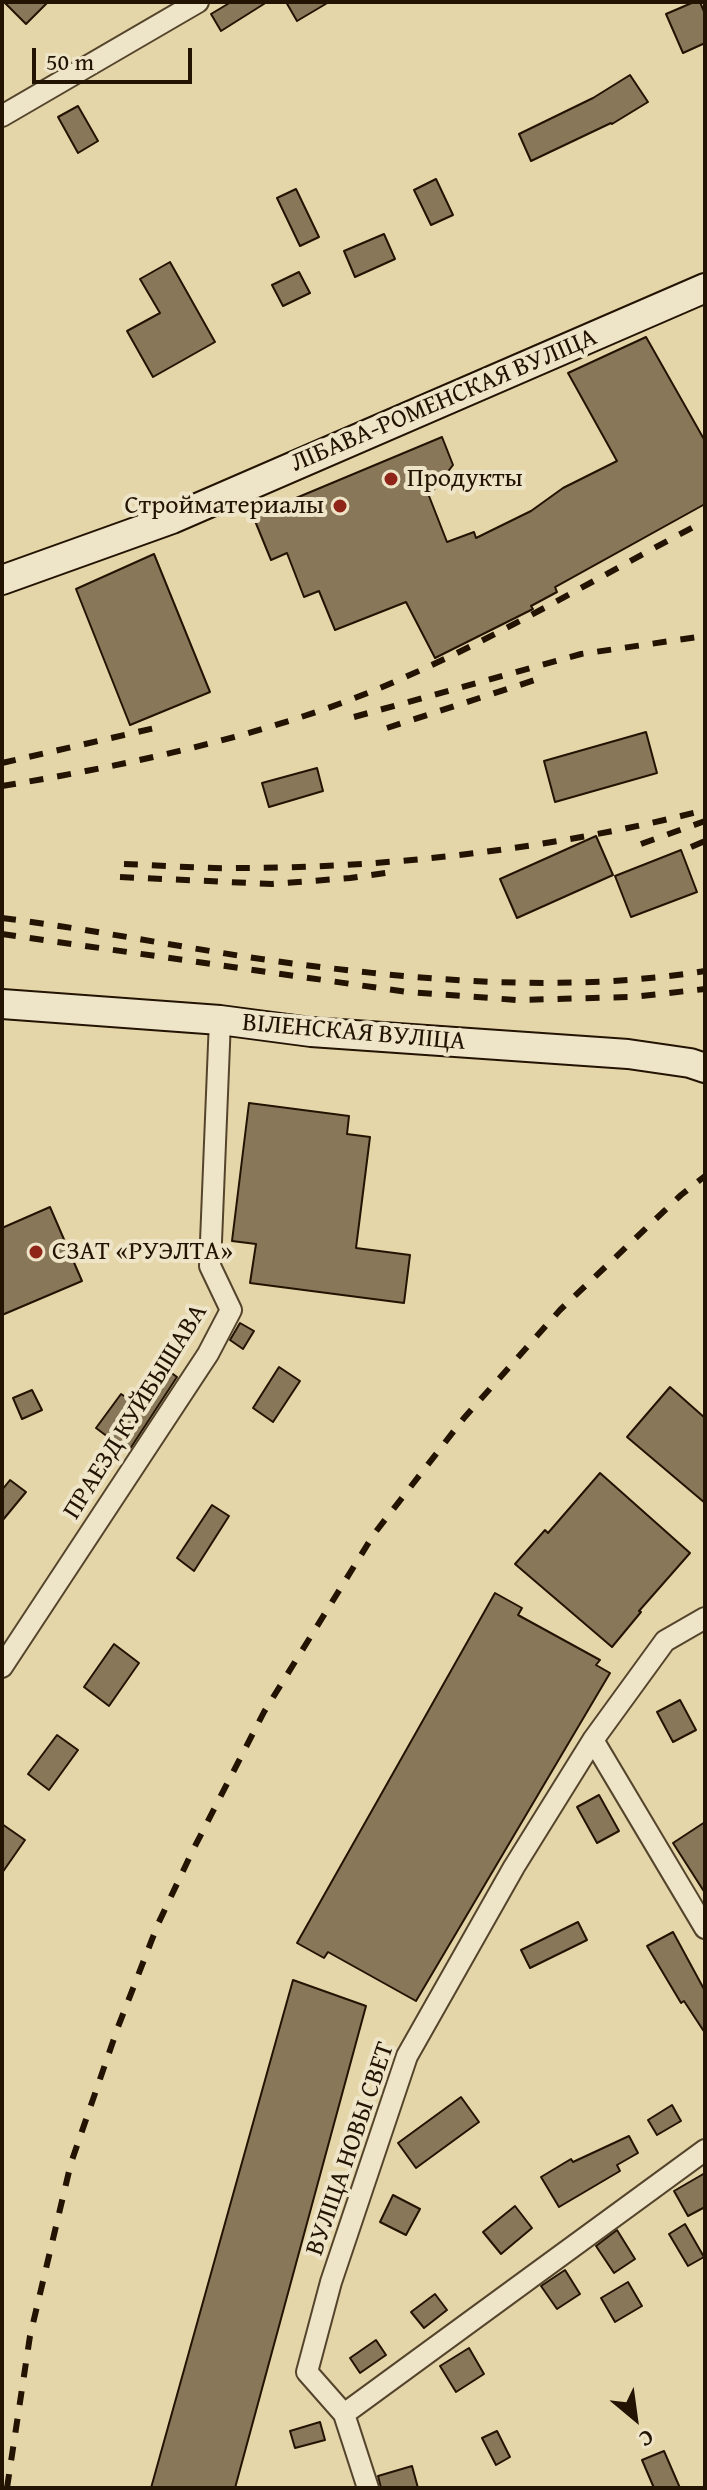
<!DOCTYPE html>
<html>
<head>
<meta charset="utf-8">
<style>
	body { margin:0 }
	#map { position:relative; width:707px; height:2490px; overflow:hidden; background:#e5d6a9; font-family:"Gentium Book Plus",serif }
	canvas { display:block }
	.frame { position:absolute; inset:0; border:4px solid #231302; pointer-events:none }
	.north { position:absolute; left:595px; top:2378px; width:80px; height:80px; -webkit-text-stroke:6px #eee4c7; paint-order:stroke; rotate:151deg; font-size:22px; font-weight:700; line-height:32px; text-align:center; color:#231302 }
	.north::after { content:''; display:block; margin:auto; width:28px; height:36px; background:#231302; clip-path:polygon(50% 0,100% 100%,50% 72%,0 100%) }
	.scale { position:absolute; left:32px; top:48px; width:160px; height:36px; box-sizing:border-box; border:4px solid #231302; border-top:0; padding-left:10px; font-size:24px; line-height:28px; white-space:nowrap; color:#231302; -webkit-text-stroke:6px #eee4c7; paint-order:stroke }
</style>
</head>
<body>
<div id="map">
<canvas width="707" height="2490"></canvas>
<div class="frame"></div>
<div class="north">С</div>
<div class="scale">50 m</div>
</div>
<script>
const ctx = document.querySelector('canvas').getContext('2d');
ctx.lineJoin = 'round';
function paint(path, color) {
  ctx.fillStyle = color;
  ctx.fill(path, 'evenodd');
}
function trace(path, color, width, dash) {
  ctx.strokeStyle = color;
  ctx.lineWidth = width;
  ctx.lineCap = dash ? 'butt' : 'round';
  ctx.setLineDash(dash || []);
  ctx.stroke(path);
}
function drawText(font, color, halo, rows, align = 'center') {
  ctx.font = font + ' "Gentium Book Plus",serif';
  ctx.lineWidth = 8;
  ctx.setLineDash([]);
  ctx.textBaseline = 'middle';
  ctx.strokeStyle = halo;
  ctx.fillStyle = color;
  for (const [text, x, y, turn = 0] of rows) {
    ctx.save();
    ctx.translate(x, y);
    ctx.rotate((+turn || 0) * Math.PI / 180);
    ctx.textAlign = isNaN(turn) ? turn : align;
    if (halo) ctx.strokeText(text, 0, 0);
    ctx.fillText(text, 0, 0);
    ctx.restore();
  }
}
const building = new Path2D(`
	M 4,2 L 48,2 L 26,24 Z
	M 231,2 L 267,2 L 221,31 L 211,14 Z
	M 286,2 L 329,2 L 297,21 Z
	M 694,2 L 700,2 L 705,14 L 705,43 L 683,53 L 666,14 Z
	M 630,75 L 648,102 L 612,124 L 611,123 L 531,161 L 519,134 L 593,98 Z
	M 78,106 L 98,141 L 78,153 L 58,117 Z
	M 436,179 L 453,215 L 431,225 L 414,190 Z
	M 296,189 L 319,237 L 300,246 L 277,198 Z
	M 384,234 L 395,259 L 355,277 L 344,251 Z
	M 170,262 L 215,342 L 153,377 L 127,331 L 160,313 L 140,279 Z
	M 299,272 L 310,293 L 283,306 L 272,285 Z
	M 646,337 L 705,441 L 705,504 L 555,587 L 557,592 L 531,606 L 533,609 L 435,658 L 406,602 L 335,630 L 319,591 L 304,597 L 287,553 L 271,560 L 253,516 L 442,437 L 453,465 L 429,496 L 447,542 L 474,532 L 476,538 L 531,511 L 563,488 L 617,461 L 568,373 Z
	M 154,554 L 210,692 L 130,725 L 76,589 Z
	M 646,732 L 657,773 L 555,802 L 544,761 Z
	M 317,768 L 323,791 L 269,807 L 262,783 Z
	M 596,836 L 613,875 L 517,918 L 500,879 Z
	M 681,850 L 697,892 L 631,917 L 615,876 Z
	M 249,1103 L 349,1116 L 347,1134 L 370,1137 L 356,1248 L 410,1255 L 404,1303 L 250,1283 L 256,1244 L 232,1241 Z
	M 50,1207 L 82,1281 L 2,1315 L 2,1228 Z
	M 240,1323 L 254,1331 L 243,1349 L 230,1340 Z
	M 162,1366 L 177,1377 L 128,1452 L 96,1428 L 121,1394 L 135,1403 Z
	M 279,1367 L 300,1381 L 273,1422 L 253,1408 Z
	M 670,1387 L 705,1418 L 705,1503 L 627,1437 Z
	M 32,1390 L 42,1410 L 22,1419 L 13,1398 Z
	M 600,1473 L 690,1553 L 639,1611 L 641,1612 L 612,1647 L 515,1564 L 545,1530 L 548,1533 Z
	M 10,1480 L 26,1492 L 2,1521 L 2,1490 Z
	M 212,1505 L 229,1516 L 194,1571 L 177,1558 Z
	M 495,1593 L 522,1608 L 518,1615 L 600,1660 L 596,1665 L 610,1673 L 416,2001 L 328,1952 L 324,1958 L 297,1943 Z
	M 114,1644 L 139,1663 L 109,1706 L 84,1687 Z
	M 680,1700 L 696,1730 L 673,1742 L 657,1712 Z
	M 57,1735 L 78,1750 L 49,1790 L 28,1774 Z
	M 599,1795 L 619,1831 L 597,1843 L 577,1807 Z
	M 705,1822 L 705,1893 L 673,1843 Z
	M 2,1824 L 25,1840 L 2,1873 Z
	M 578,1922 L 587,1940 L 530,1968 L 521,1950 Z
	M 673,1932 L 705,1991 L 705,2033 L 684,2001 L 681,2003 L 647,1946 Z
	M 293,1980 L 366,2006 L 235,2488 L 151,2488 Z
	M 461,2097 L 479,2122 L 416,2168 L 398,2143 Z
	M 672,2105 L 681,2121 L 657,2135 L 648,2120 Z
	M 629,2136 L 638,2153 L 617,2165 L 620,2171 L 559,2207 L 541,2177 L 571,2159 L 573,2162 Z
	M 705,2173 L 705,2207 L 688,2216 L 674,2191 Z
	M 393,2195 L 420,2209 L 406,2235 L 380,2222 Z
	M 515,2206 L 532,2228 L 501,2254 L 483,2232 Z
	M 685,2224 L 704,2257 L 688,2266 L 669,2234 Z
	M 617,2230 L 635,2259 L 614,2273 L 596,2246 Z
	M 565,2270 L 580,2294 L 557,2309 L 541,2286 Z
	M 628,2282 L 642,2306 L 615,2322 L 601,2298 Z
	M 435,2294 L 447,2310 L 424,2328 L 411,2312 Z
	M 376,2340 L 386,2355 L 360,2373 L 350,2358 Z
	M 469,2348 L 484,2374 L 456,2392 L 440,2366 Z
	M 320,2422 L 325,2440 L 295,2448 L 290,2431 Z
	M 497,2431 L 510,2457 L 496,2465 L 482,2438 Z
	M 664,2451 L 680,2488 L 654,2488 L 642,2460 Z
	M 412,2466 L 418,2488 L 381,2488 L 378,2476 Z`);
const minor = new Path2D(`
	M 2,116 L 198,2
	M 2,1667 L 208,1354 L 231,1310 L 210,1266 L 220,1020
	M 593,1740 L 705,1928
	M 344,2414 L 705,2150
	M 368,2488 L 344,2414 L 307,2372 L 331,2282 L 407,2056 L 514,1867 L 593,1740 L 665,1641 L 705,1618`);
const secondary = new Path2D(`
	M 2,580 L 172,519 L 705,288
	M 2,1004 L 220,1020 L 311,1032 L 628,1054 L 690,1063 L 705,1068`);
const rail = new Path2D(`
	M 354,717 L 581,654 L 705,636
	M 387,728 L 538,679
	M 2,763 L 155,728
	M 2,786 C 111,768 221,745 325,709 C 459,662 580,586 705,521
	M 641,844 L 705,821
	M 691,847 L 705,841
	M 124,864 C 162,865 201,869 240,868 C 391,868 558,848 705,810
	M 120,877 L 272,884 L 350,878 L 399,871
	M 2,918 C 98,930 193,950 289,963 C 427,981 567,993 705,971
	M 2,934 L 407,992 L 517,1000 L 632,997 L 705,989
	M 7,2488 L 30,2336 L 71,2163 L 118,2027 L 158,1924 L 193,1850 L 264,1712 L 374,1534 L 464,1418 L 560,1310 L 681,1195 L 705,1176`);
const markers = [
	[391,479,8,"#8f2418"],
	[340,506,8,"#8f2418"],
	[36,1252,8,"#8f2418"]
];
const streetNames = [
	["ЛІБАВА-РОМЕНСКАЯ ВУЛІЦА",444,401,-23],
	["ВІЛЕНСКАЯ ВУЛІЦА",354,1033,5],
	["ПРАЕЗД КУЙБЫШАВА",136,1412,-58],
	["ВУЛІЦА НОВЫ СВЕТ",351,2149,-71]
];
const poiNames = [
	["Продукты",407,479],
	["Стройматериалы",324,506,"right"],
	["СЗАТ «РУЭЛТА»",52,1252]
];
paint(building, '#887859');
trace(building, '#231302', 2);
trace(minor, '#54442c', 24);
trace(secondary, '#231302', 32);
trace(minor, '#eee4c7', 20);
trace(secondary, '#eee4c7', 28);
trace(rail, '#231302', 6, [14, 14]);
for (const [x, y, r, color] of markers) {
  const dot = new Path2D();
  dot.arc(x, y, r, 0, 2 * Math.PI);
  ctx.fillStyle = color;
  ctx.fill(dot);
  trace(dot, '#eee4c7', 3);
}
drawText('26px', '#231302', '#eee4c7', streetNames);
drawText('26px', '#231302', '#eee4c7', poiNames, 'left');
</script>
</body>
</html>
